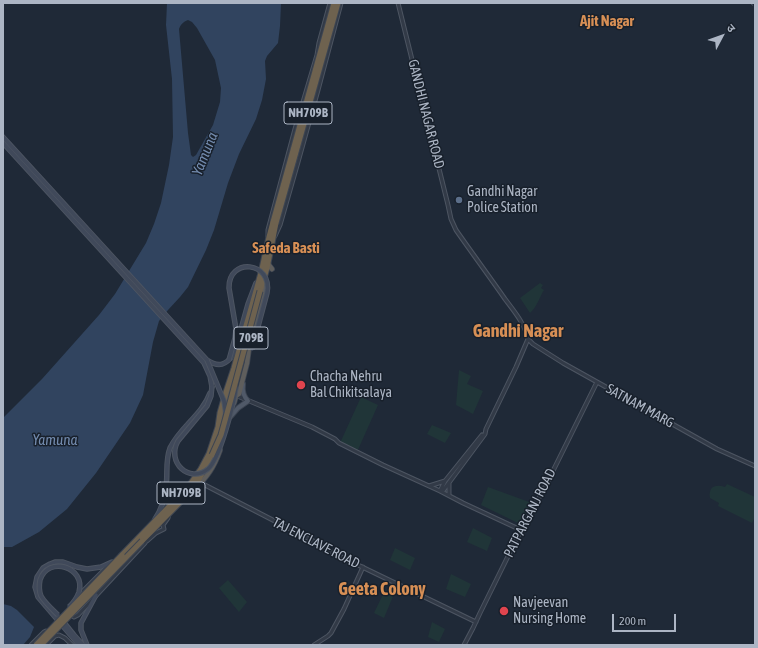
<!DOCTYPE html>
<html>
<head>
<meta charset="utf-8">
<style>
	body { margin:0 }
	#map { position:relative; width:758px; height:648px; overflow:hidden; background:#1f2937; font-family:"Asap Condensed","Noto Sans Devanagari",sans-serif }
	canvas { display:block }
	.frame { position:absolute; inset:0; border:4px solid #acb5c4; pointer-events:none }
	.north { position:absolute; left:702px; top:16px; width:40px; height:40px; -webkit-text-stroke:3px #18202b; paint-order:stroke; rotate:49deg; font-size:11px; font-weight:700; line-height:16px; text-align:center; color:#acb5c4 }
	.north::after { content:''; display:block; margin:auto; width:14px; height:18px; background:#acb5c4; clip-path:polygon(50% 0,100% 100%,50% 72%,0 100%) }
	.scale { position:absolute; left:612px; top:614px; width:64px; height:18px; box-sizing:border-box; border:2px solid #acb5c4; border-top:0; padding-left:5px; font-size:12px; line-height:14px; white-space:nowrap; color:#acb5c4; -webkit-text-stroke:3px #18202b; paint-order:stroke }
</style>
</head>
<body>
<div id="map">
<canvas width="758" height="648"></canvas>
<div class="frame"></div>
<div class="north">उ</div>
<div class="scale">200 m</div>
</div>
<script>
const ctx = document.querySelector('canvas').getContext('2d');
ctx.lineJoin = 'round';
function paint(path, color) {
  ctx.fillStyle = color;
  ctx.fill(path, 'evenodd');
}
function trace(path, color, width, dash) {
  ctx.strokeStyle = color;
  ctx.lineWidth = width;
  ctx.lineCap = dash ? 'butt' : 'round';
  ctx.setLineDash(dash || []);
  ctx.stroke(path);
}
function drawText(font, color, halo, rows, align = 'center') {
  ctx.font = font + ' "Asap Condensed",sans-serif';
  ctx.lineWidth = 3;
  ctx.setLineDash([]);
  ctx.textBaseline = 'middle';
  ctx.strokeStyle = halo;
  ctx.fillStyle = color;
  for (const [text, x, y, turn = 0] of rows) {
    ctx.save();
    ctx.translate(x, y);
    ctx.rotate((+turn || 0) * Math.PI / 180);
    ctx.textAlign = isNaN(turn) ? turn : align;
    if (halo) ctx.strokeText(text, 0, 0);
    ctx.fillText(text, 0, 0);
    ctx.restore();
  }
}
const green = new Path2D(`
	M 540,283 L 543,285 L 541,288 L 544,290 C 539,298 537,307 530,313 L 520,298 Z
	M 459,370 L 471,376 L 467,384 L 483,391 L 473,414 L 456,405 Z
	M 361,397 L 378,405 L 357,452 L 340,443 Z
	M 432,425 L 451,433 L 445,443 L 427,434 Z
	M 727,484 L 755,497 L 755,517 L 752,523 L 718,506 L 719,503 L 710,498 C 708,486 716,484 725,487 Z
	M 488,487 L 532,503 L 520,524 L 481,505 Z
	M 473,528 L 492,538 L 487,551 L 467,542 Z
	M 395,548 L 415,558 L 410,570 L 390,560 Z
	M 451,574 L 471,584 L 465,597 L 446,589 Z
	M 228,580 L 247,602 L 239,612 L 219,588 Z
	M 385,590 L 394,594 L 384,618 L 374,613 Z
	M 432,622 L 445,629 L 439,642 L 428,637 Z`);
const water = new Path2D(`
	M 167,3 L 237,3 L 239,4 L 242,3 L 281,3 L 280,26 L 278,43 L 267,56 L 265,61 L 266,79 L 262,100 L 256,119 L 239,154 L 228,183 L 214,230 L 206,250 L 188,287 L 180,297 L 168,310 L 159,321 L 153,342 L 143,395 L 130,423 L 96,473 L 67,509 L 39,532 L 12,547 L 3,547 L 3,418 L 42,379 L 99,315 L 115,294 L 146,243 L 154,224 L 161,203 L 169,165 L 173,137 L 172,79 L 166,25 ZM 188,20 L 192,22 L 197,28 L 215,60 L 221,88 L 220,102 L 213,125 L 196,155 L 193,157 L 191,155 L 188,133 L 179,29 C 181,24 183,22 188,20 Z
	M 3,604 L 11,606 L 17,610 L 34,627 L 30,637 L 23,645 L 3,645 Z`);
const tertiary = new Path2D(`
	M 398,3 L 448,205 L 451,219 L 456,230 C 472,253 489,276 505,299 C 514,311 525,324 528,339
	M 268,236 L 268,230 L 295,129 L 317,55 L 319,43 L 330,3
	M 275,236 L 280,225 L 298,162 L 318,90 L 341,3
	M 528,339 L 533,344 L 563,363 L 717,449 L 755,466
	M 235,395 L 312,427 L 335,439 L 339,443 L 383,465 L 440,491 L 463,503 L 521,530
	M 201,483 L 325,547 L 329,551 L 476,622
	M 429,486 L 445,481
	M 440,491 L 445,481 L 482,435
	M 442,492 L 485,434 L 486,429 L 516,367 L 528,339
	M 449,495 L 449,483
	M 147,541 L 156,533 L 164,529 L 163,525 L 168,518 L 169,514
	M 77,597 L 110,564
	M 70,614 L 74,617 L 78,615 L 145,543 L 148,538
	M 31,645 L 44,632 L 46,631 L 49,632
	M 46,645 L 55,636 L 59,635 L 65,638 L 72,645
	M 314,645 L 328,636 L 331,633 L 344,609 L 363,567
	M 464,645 L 473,628 L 480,613 L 521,530 L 546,485 L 597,382`);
const secondary = new Path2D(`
	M 3,137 L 207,360 C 219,368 226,365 234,354 L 248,304 L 256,283
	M 3,143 L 204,363 L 210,376 L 212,387
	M 155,519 C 161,510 165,498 166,487 C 168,474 165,461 170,448 C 180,427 202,415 210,393
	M 62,620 L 74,635 L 83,645
	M 79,645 L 38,597 L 35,587 L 37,577 L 43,568 L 50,564 L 55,562 L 63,562 L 77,567 L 87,569 L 101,567 L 112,562
	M 87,645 L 81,630 L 81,623 L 96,595`);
const primary = new Path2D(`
	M 231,416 L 238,408 L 248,401 C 243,396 242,391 243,384`);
const trunk = new Path2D(`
	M 268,264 L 272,269
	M 234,403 L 236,396 L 239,394 L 247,363 L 249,348 L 264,291 L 265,286 L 263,280
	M 221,420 L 233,377
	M 193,490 C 207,478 214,467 220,450`);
const motorway = new Path2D(`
	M 260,291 L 267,268 L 276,223
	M 142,541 L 190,492 L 198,481 L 212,455
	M 122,555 L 189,486 L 201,469 L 209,454 L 218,427 L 220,413 L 226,392 L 234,368 L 261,273 L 269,237 L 273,222`);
const rail = new Path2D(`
	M 750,3 L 755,7`);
const secondaryBridge = new Path2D(`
	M 207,360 L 224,401 L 226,414
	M 229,360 L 235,338 L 236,329 L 229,288 C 228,257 273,261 267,293 L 252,349
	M 212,386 L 211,396 L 207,406 L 178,441 C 166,462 189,484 208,469 C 220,459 234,403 236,387
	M 58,615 C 52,609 45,603 41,596 C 39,591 39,585 40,580 C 48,555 86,567 79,592 C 77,598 73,603 69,607`);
const motorwayBridge = new Path2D(`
	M 273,222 L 334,3
	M 276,223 L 338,3
	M 212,455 L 221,435 L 231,399 L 260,291
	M 36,645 L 122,555
	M 41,645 L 142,541`);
const markers = [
	[459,200,4,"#5c6f8a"],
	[301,385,5,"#e0444e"],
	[504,611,5,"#e0444e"]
];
const shields = [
	[308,113,48],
	[251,338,34],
	[181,493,48]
];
const shieldNames = [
	["NH709B",308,113],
	["709B",251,338],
	["NH709B",181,493]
];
const streetNames = [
	["GANDHI NAGAR ROAD",426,114,76],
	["SATNAM MARG",640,406,29],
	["PATPARGANJ ROAD",530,513,-63],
	["TAJ ENCLAVE ROAD",316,543,27]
];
const poiNames = [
	["Gandhi Nagar",467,192],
	["Police Station",467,208],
	["Chacha Nehru",310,377],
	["Bal Chikitsalaya",310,393],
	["Navjeevan",513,603],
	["Nursing Home",513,619]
];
const neighbourhoodNames = [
	["Ajit Nagar",607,21],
	["Safeda Basti",286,248]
];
const waterNames = [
	["Yamuna",205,154,-68],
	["Yamuna",55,440]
];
const districtNames = [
	["Gandhi Nagar",518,331],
	["Geeta Colony",382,589]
];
paint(green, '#203538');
paint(water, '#31445f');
trace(tertiary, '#4d5562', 5);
trace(secondary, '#4d5562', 5.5);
trace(primary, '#3c4451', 6);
trace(trunk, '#3d4552', 6);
trace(motorway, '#3d4552', 7);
trace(tertiary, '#323a47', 3);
trace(secondary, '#40495a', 3.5);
trace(primary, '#505968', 4);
trace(trunk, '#5f5e5c', 4.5);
trace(motorway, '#6e624f', 5);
trace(rail, '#545e6f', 1, [4, 4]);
trace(secondaryBridge, '#4d5562', 5.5, []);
trace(motorwayBridge, '#3d4552', 7, []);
trace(secondaryBridge, '#40495a', 3.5);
trace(motorwayBridge, '#6e624f', 5);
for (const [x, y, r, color] of markers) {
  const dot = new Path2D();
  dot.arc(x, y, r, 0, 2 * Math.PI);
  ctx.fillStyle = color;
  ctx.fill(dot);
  trace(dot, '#18202b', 1.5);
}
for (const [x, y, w] of shields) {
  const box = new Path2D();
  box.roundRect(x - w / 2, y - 11, w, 22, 3);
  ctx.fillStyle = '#18202b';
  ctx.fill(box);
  trace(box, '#acb5c4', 1);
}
drawText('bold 13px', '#acb5c4', null, shieldNames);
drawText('14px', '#acb5c4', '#18202b', streetNames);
drawText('14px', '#acb5c4', '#18202b', poiNames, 'left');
drawText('bold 15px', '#d78f55', '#18202b', neighbourhoodNames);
drawText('italic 15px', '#738bae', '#18202b', waterNames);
drawText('bold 18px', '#d78f55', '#18202b', districtNames);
</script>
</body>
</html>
